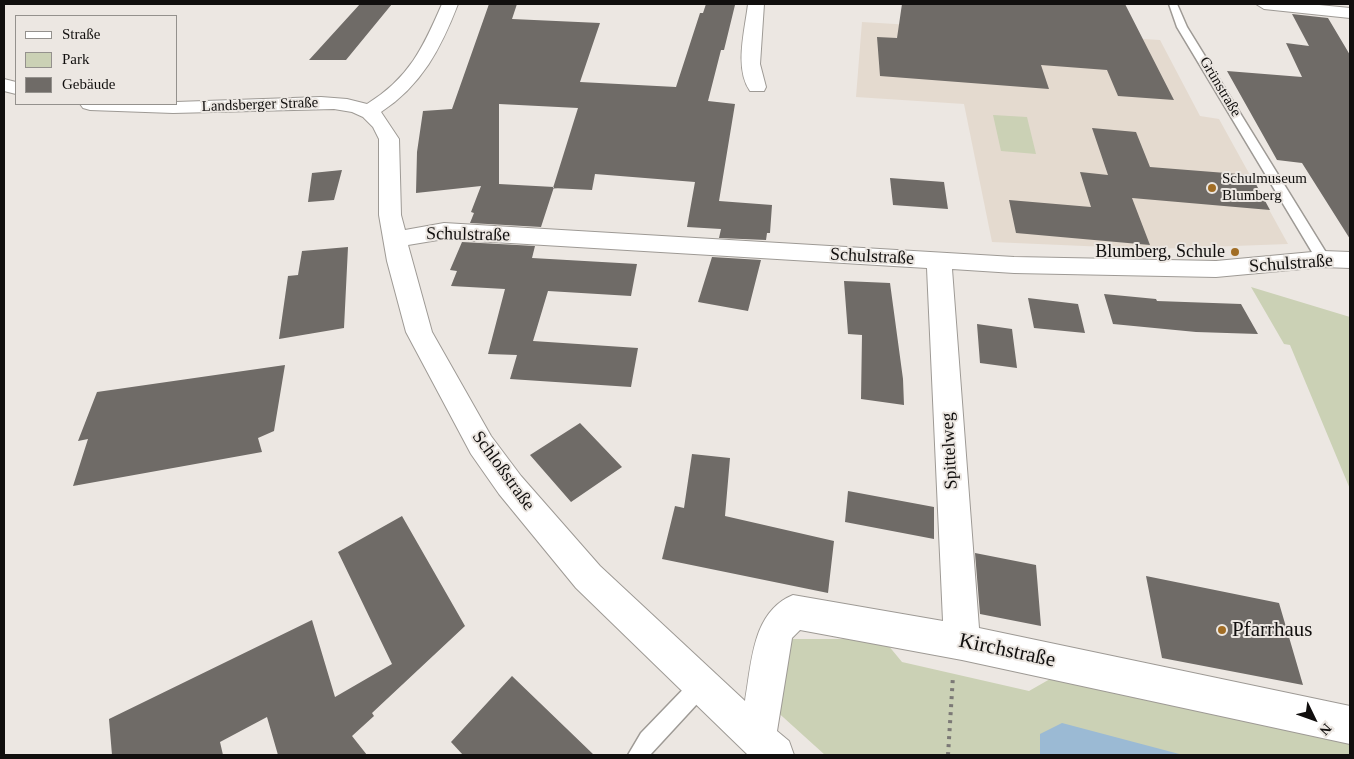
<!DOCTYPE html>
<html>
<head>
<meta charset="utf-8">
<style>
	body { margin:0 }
	#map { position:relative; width:1354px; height:759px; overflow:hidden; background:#ece7e2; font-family:Georgia,serif }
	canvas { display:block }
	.frame { position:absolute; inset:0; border:5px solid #110f0e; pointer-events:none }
	.legend { position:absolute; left:15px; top:15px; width:162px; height:90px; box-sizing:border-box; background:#ece7e2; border:1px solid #94918d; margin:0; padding:6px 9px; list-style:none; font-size:15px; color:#110f0e }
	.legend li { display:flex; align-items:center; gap:10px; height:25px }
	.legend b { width:25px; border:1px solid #94918d }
	.north { position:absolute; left:1289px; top:694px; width:50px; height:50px; -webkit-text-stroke:4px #ece7e2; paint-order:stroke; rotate:132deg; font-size:14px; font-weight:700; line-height:20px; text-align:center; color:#110f0e }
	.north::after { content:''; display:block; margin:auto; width:18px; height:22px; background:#110f0e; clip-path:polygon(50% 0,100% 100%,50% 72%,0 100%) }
</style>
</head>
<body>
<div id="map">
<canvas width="1354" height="759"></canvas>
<div class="frame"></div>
<ul class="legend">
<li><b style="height:6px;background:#fff"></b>Straße</li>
<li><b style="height:14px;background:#cbd1b5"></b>Park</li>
<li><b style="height:14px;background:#6f6b67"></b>Gebäude</li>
</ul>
<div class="north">N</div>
</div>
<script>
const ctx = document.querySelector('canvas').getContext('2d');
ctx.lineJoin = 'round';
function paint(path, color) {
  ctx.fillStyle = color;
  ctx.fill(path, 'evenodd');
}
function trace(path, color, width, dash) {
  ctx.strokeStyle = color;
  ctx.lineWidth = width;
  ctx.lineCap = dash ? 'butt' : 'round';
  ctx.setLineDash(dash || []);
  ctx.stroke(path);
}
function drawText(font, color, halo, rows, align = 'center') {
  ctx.font = font + ' Georgia,serif';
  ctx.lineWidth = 4;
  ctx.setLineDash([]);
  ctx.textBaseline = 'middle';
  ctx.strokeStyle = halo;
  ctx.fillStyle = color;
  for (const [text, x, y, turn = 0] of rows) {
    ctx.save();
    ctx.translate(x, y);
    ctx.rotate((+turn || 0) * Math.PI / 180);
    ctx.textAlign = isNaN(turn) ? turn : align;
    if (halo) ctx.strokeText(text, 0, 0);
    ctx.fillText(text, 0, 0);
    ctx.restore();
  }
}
const built = new Path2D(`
	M 862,22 L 1160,40 L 1200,116 L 1219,119 L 1288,244 L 1153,249 L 992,242 L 964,104 L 856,97 Z`);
const green = new Path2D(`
	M 993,115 L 1027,117 L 1036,154 L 1001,151 Z
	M 1251,287 L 1350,317 L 1350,489 L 1290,345 L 1284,344 Z
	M 783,639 L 883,639 L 902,662 L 1029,691 L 1050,679 L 1350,741 L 1350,755 L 825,755 L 773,708 Z`);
const water = new Path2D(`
	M 1062,723 L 1183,755 L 1040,755 L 1040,734 Z`);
const building = new Path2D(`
	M 360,4 L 392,4 L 346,60 L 309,60 Z
	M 489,4 L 517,4 L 512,19 L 600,23 L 580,82 L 676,87 L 700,13 L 703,13 L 706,4 L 735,5 L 724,50 L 721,50 L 708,101 L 735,104 L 719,201 L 772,205 L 770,233 L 767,233 L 766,240 L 719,238 L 721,229 L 687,227 L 695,182 L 595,174 L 592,190 L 553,188 L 578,108 L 499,104 L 499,184 L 554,187 L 541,227 L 470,223 L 474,213 L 471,212 L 481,186 L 416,193 L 417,152 L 423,111 L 452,109 Z
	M 902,4 L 1125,4 L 1174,100 L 1118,96 L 1107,70 L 1041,65 L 1049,89 L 880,76 L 877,37 L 897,38 Z
	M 1292,14 L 1328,18 L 1350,55 L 1350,239 L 1302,163 L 1277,160 L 1227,71 L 1302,77 L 1286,43 L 1309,46 Z
	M 1092,128 L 1136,132 L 1150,167 L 1251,175 L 1270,210 L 1132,198 L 1150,245 L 1016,233 L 1009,200 L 1091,207 L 1080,172 L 1108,175 Z
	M 342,170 L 334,200 L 308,202 L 312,173 Z
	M 890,178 L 944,182 L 948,209 L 893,205 Z
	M 462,242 L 535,246 L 532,258 L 637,264 L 631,296 L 548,291 L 533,341 L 638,348 L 631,387 L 510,379 L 517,355 L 488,354 L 505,289 L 451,286 L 457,271 L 450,270 Z
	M 348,247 L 344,328 L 279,339 L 288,276 L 298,275 L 302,251 Z
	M 712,257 L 761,260 L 748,311 L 698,302 Z
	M 844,281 L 890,283 L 903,379 L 904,405 L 861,399 L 862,335 L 848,334 Z
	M 1104,294 L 1156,299 L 1157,301 L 1241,304 L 1258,334 L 1196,332 L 1113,324 Z
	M 1028,298 L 1078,304 L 1085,333 L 1034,328 Z
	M 977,324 L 1012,329 L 1017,368 L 980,363 Z
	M 285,365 L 274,431 L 258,438 L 262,452 L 73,486 L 88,439 L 78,441 L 97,392 Z
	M 580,423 L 622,467 L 571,502 L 530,455 Z
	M 692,454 L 730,458 L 725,516 L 834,541 L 828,593 L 662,559 L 675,506 L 684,508 Z
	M 848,491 L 934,507 L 934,539 L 845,522 Z
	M 402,516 L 465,626 L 372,713 L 374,716 L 352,736 L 367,755 L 278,755 L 267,717 L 220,742 L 223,755 L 112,755 L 109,719 L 312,620 L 335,697 L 392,664 L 338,552 Z
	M 975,553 L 1036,565 L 1041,626 L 980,614 Z
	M 1146,576 L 1279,603 L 1303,685 L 1162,658 Z
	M 512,676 L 594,755 L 463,755 L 451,742 Z`);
const path = new Path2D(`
	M 948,755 L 953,676`);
const lane = new Path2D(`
	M 1169,4 L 1177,4 L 1187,27 L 1330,259 L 1328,262 L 1318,262 L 1177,27 Z
	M 702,674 L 709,677 L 712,684 L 709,691 L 650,755 L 628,755 L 641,733 L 695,677 Z`);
const street = new Path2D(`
	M 442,4 L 458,4 C 441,48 422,85 381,112 L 399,139 L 401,215 L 405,230 L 444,223 L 1014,257 L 1216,261 L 1323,251 L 1350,252 L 1350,268 L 1323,267 L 1216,277 L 1014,273 L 952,269 L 979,628 L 1350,706 L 1350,744 L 962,660 L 800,630 L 792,638 L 777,731 L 789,741 L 794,755 L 748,755 L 576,588 L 499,494 L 471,454 L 406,332 L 387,261 L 379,215 L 379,139 L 373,127 L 363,117 L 352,112 L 334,109 L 173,113 L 90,110 L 83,108 L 80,104 L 176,104 L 176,102 L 321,97 L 347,99 L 367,104 C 409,78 423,48 442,4 ZM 444,239 L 927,268 L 943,621 L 793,595 C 752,612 752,662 745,701 L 600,566 L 521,476 L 491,436 L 432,332 L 408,245 Z
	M 748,4 L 764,4 L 760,64 L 766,87 L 764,91 L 750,91 C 734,68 745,30 748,4 Z
	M 1256,4 L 1309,4 L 1350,8 L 1350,18 L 1264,9 Z
	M 4,79 L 16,82 L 16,94 L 4,91 Z`);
const markers = [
	[1212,188,5,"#a16d25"],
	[1235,252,5,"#a16d25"],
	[1222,630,5,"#a16d25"]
];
const farStreetnames = [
	["Grünstraße",1220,87,59],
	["Landsberger Straße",260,105,-2]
];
const farPoinames = [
	["Schulmuseum",1222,179],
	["Blumberg",1222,196]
];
const streetNames = [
	["Schulstraße",468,235,1],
	["Schulstraße",872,257,3],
	["Schulstraße",1291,264,-4],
	["Spittelweg",950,451,-93],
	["Schloßstraße",503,471,54]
];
const poiNames = [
	["Blumberg, Schule",1225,252]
];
const nearPoinames = [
	["Pfarrhaus",1232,630]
];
const nearStreetnames = [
	["Kirchstraße",1007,651,12]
];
paint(built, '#e4dacf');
paint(green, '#cbd1b5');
paint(water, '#9bbad4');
paint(building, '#6f6b67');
trace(lane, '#9e9a95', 3);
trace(street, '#9e9a95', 2);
trace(path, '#7c7976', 4, [3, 5]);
paint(lane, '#fff');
paint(street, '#fff');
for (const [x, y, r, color] of markers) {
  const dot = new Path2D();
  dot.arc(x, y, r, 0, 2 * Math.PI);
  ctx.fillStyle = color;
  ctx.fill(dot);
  trace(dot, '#ece7e2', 2);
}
drawText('15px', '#110f0e', '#ece7e2', farStreetnames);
drawText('15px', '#110f0e', '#ece7e2', farPoinames, 'left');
drawText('18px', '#110f0e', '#ece7e2', streetNames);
drawText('18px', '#110f0e', '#ece7e2', poiNames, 'right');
drawText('21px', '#110f0e', '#ece7e2', nearPoinames, 'left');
drawText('21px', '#110f0e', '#ece7e2', nearStreetnames);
</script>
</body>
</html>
